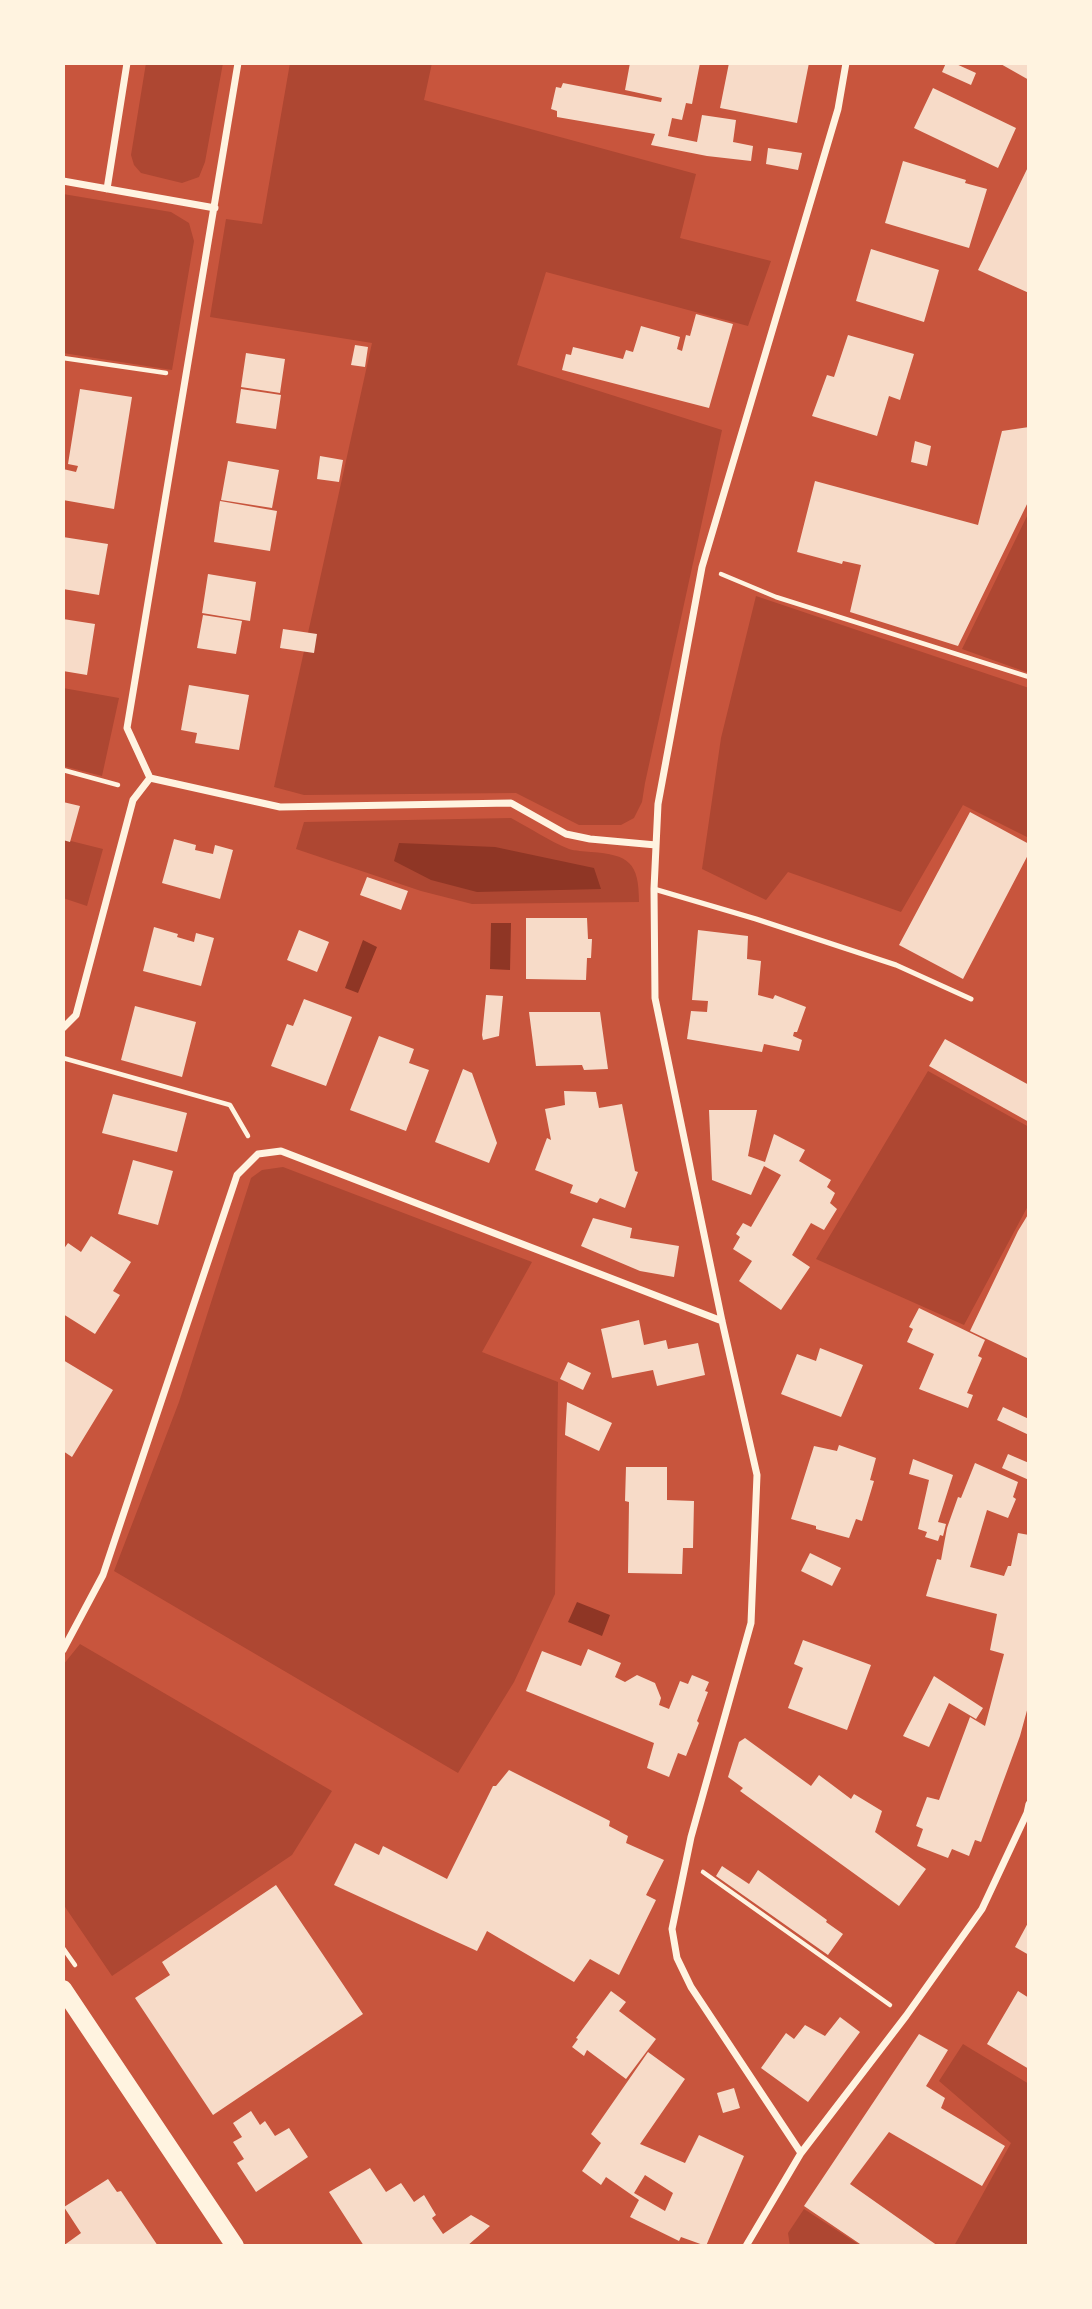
<!DOCTYPE html>
<html>
<head>
<meta charset="utf-8">
<style>
	body { margin:0 }
	#map { position:relative; width:1092px; height:2309px; overflow:hidden; background:#c8553d; font-family:"Space Grotesk",sans-serif }
	canvas { display:block }
	.frame { position:absolute; inset:0; border:65px solid #fff3e0; pointer-events:none }
</style>
</head>
<body>
<div id="map">
<canvas width="1092" height="2309"></canvas>
<div class="frame"></div>
</div>
<script>
const ctx = document.querySelector('canvas').getContext('2d');
ctx.lineJoin = 'round';
function paint(path, color) {
  ctx.fillStyle = color;
  ctx.fill(path, 'evenodd');
}
function trace(path, color, width, dash) {
  ctx.strokeStyle = color;
  ctx.lineWidth = width;
  ctx.lineCap = dash ? 'butt' : 'round';
  ctx.setLineDash(dash || []);
  ctx.stroke(path);
}
const green = new Path2D(`
	M 146,63 L 223,63 L 205,162 L 199,177 L 182,183 L 141,173 L 134,165 L 131,155 Z
	M 290,63 L 432,63 L 424,100 L 696,174 L 680,238 L 771,261 L 748,326 L 546,272 L 517,365 L 722,430 L 645,783 L 642,802 L 634,818 L 621,825 L 579,825 L 516,793 L 304,795 L 274,787 L 372,343 L 210,317 L 226,219 L 262,224 Z
	M 63,194 L 171,212 L 189,223 L 194,241 L 172,370 L 63,353 Z
	M 1029,512 L 1029,673 L 962,649 Z
	M 756,596 L 1029,688 L 1029,838 L 963,805 L 901,912 L 788,872 L 766,900 L 702,869 L 721,738 Z
	M 63,688 L 119,698 L 102,776 L 63,766 Z
	M 511,818 C 530,828 549,841 569,849 C 575,851 584,851 591,852 C 629,855 639,862 639,902 L 472,904 L 421,891 L 296,849 L 304,822 Z
	M 63,839 L 103,849 L 87,906 L 63,898 Z
	M 928,1071 L 1029,1127 L 1029,1204 L 964,1325 L 816,1259 Z
	M 283,1167 L 532,1262 L 482,1352 L 558,1382 L 555,1594 L 514,1682 L 458,1773 L 114,1571 L 179,1402 L 251,1178 L 262,1170 Z
	M 80,1644 L 332,1791 L 292,1855 L 112,1976 L 63,1904 L 63,1665 Z
	M 963,2044 L 1029,2084 L 1029,2246 L 954,2246 L 1011,2143 L 939,2081 Z
	M 804,2209 L 861,2246 L 790,2246 L 788,2233 Z`);
const water = new Path2D(`
	M 399,843 L 495,847 L 594,868 L 601,889 L 477,892 L 431,880 L 394,861 Z
	M 491,923 L 511,923 L 510,970 L 490,969 Z
	M 363,940 L 377,947 L 358,993 L 345,988 Z
	M 577,1602 L 610,1615 L 602,1636 L 568,1622 Z`);
const building = new Path2D(`
	M 630,63 L 700,63 L 692,104 L 686,103 L 682,120 L 672,118 L 668,136 L 697,142 L 702,115 L 736,120 L 733,142 L 753,146 L 751,161 L 707,156 L 651,145 L 655,134 L 557,117 L 557,111 L 551,109 L 556,87 L 561,88 L 563,83 L 661,102 L 662,98 L 625,90 Z
	M 729,63 L 809,63 L 797,123 L 720,108 Z
	M 946,63 L 954,63 L 976,73 L 971,85 L 942,72 Z
	M 999,63 L 1029,63 L 1029,80 Z
	M 933,88 L 1016,128 L 998,168 L 914,128 Z
	M 768,148 L 802,153 L 798,170 L 766,164 Z
	M 903,161 L 966,180 L 965,183 L 987,189 L 969,248 L 885,223 Z
	M 1029,165 L 1029,293 L 978,270 Z
	M 871,249 L 939,270 L 924,322 L 856,301 Z
	M 696,314 L 733,324 L 709,408 L 562,370 L 566,354 L 571,355 L 573,347 L 623,359 L 626,350 L 633,352 L 641,326 L 680,337 L 677,349 L 682,351 L 686,335 L 690,336 Z
	M 848,335 L 914,354 L 900,400 L 889,396 L 877,436 L 812,416 L 827,375 L 834,377 Z
	M 355,345 L 368,347 L 365,367 L 351,365 Z
	M 246,353 L 285,359 L 280,393 L 241,387 Z
	M 80,389 L 132,397 L 114,509 L 63,500 L 63,469 L 76,472 L 78,466 L 68,464 Z
	M 241,389 L 281,395 L 276,429 L 236,423 Z
	M 1029,427 L 1029,500 L 958,646 L 850,612 L 861,565 L 843,561 L 842,564 L 797,552 L 815,481 L 978,525 L 1002,431 Z
	M 915,441 L 931,446 L 927,466 L 911,462 Z
	M 320,456 L 343,460 L 339,482 L 317,479 Z
	M 228,461 L 279,470 L 272,508 L 221,500 Z
	M 220,501 L 277,511 L 270,551 L 214,542 Z
	M 63,537 L 108,544 L 99,595 L 63,589 Z
	M 208,574 L 256,582 L 250,621 L 202,613 Z
	M 203,615 L 242,621 L 236,654 L 197,648 Z
	M 63,619 L 95,624 L 87,675 L 63,671 Z
	M 283,629 L 317,634 L 314,653 L 280,648 Z
	M 189,685 L 249,695 L 239,750 L 195,743 L 197,733 L 181,730 Z
	M 63,802 L 80,806 L 70,842 L 63,840 Z
	M 970,812 L 1029,844 L 1029,853 L 963,979 L 899,945 Z
	M 174,839 L 196,845 L 195,850 L 213,854 L 215,845 L 233,850 L 220,899 L 162,883 Z
	M 367,877 L 408,891 L 401,910 L 360,895 Z
	M 526,918 L 587,918 L 588,939 L 592,939 L 591,958 L 587,958 L 586,980 L 526,979 Z
	M 154,927 L 178,934 L 177,937 L 194,942 L 196,933 L 214,938 L 201,986 L 143,971 Z
	M 299,930 L 329,942 L 317,972 L 287,960 Z
	M 698,930 L 748,936 L 747,959 L 761,961 L 758,995 L 773,999 L 775,995 L 806,1007 L 797,1032 L 794,1032 L 793,1036 L 802,1040 L 799,1051 L 764,1044 L 762,1052 L 687,1039 L 691,1011 L 707,1012 L 708,1001 L 692,1000 Z
	M 486,995 L 503,996 L 499,1036 L 483,1040 L 482,1035 Z
	M 304,999 L 352,1017 L 326,1086 L 271,1066 L 287,1024 L 293,1026 Z
	M 135,1006 L 196,1022 L 182,1077 L 121,1060 Z
	M 529,1012 L 600,1012 L 608,1069 L 584,1070 L 582,1065 L 536,1066 Z
	M 379,1036 L 414,1049 L 409,1063 L 429,1070 L 406,1131 L 350,1110 Z
	M 945,1039 L 1029,1085 L 1029,1122 L 929,1066 Z
	M 463,1069 L 472,1073 L 497,1143 L 489,1163 L 435,1142 Z
	M 564,1091 L 596,1092 L 599,1108 L 622,1104 L 635,1171 L 638,1172 L 625,1208 L 600,1198 L 597,1203 L 570,1193 L 573,1185 L 535,1170 L 547,1138 L 551,1140 L 545,1109 L 565,1105 Z
	M 113,1094 L 187,1113 L 177,1152 L 102,1133 Z
	M 709,1110 L 757,1110 L 748,1156 L 765,1162 L 774,1134 L 805,1150 L 799,1161 L 831,1180 L 827,1187 L 835,1193 L 830,1203 L 837,1209 L 824,1230 L 811,1223 L 792,1255 L 810,1267 L 781,1310 L 739,1281 L 752,1261 L 733,1249 L 740,1237 L 736,1234 L 743,1223 L 751,1227 L 781,1175 L 764,1166 L 751,1195 L 712,1180 Z
	M 133,1160 L 173,1171 L 158,1225 L 118,1214 Z
	M 1029,1213 L 1029,1359 L 970,1331 L 1018,1231 Z
	M 593,1218 L 632,1228 L 630,1238 L 679,1246 L 674,1277 L 640,1271 L 581,1246 Z
	M 91,1236 L 131,1262 L 113,1291 L 120,1295 L 95,1334 L 63,1314 L 63,1250 L 68,1243 L 81,1252 Z
	M 919,1308 L 985,1340 L 978,1356 L 982,1358 L 967,1393 L 973,1395 L 968,1408 L 919,1389 L 934,1354 L 907,1342 L 913,1329 L 909,1327 Z
	M 639,1320 L 644,1345 L 666,1340 L 668,1349 L 698,1343 L 705,1375 L 657,1386 L 653,1370 L 612,1378 L 601,1329 Z
	M 820,1348 L 863,1365 L 841,1417 L 781,1394 L 797,1354 L 816,1361 Z
	M 63,1360 L 113,1390 L 72,1457 L 63,1451 Z
	M 568,1362 L 591,1373 L 583,1390 L 560,1379 Z
	M 567,1402 L 612,1423 L 599,1451 L 565,1435 Z
	M 1003,1407 L 1029,1419 L 1029,1435 L 997,1420 Z
	M 839,1445 L 876,1458 L 870,1480 L 874,1481 L 862,1521 L 856,1519 L 849,1538 L 816,1529 L 816,1526 L 791,1519 L 814,1446 L 837,1451 Z
	M 1008,1454 L 1029,1463 L 1029,1480 L 1002,1468 Z
	M 913,1459 L 953,1475 L 938,1522 L 946,1524 L 943,1536 L 940,1535 L 938,1541 L 925,1537 L 927,1532 L 918,1529 L 929,1480 L 909,1474 Z
	M 975,1463 L 1018,1482 L 1013,1497 L 1016,1499 L 1008,1518 L 987,1510 L 970,1567 L 1004,1576 L 1008,1566 L 1011,1566 L 1018,1533 L 1029,1535 L 1029,1703 L 1020,1736 L 981,1842 L 975,1840 L 969,1856 L 952,1849 L 948,1858 L 917,1846 L 923,1829 L 916,1826 L 927,1797 L 939,1800 L 970,1717 L 985,1726 L 1004,1654 L 990,1650 L 997,1614 L 926,1596 L 937,1559 L 941,1560 L 947,1528 L 958,1497 L 961,1498 Z
	M 626,1467 L 667,1467 L 667,1500 L 694,1501 L 693,1548 L 683,1548 L 682,1574 L 628,1573 L 629,1502 L 625,1501 Z
	M 810,1553 L 841,1568 L 832,1586 L 801,1571 Z
	M 803,1640 L 871,1665 L 847,1730 L 788,1708 L 803,1668 L 794,1664 Z
	M 588,1649 L 621,1663 L 615,1677 L 625,1682 L 637,1675 L 655,1683 L 661,1698 L 659,1705 L 669,1709 L 680,1681 L 688,1684 L 692,1675 L 709,1682 L 705,1691 L 708,1692 L 697,1721 L 699,1723 L 686,1756 L 678,1753 L 669,1777 L 647,1768 L 654,1743 L 526,1691 L 542,1651 L 581,1666 Z
	M 934,1676 L 983,1708 L 976,1719 L 949,1703 L 929,1747 L 903,1736 Z
	M 745,1738 L 811,1786 L 819,1775 L 851,1799 L 854,1794 L 882,1811 L 875,1832 L 926,1869 L 899,1906 L 740,1791 L 743,1788 L 728,1777 L 739,1742 Z
	M 509,1770 L 610,1821 L 609,1826 L 628,1836 L 626,1843 L 664,1860 L 646,1895 L 656,1900 L 619,1975 L 590,1959 L 574,1982 L 487,1931 L 477,1951 L 334,1885 L 355,1843 L 379,1855 L 383,1846 L 447,1879 L 493,1786 L 496,1786 Z
	M 722,1866 L 749,1884 L 758,1870 L 827,1920 L 826,1922 L 843,1934 L 828,1955 L 716,1876 Z
	M 276,1885 L 363,2014 L 213,2115 L 135,1998 L 170,1975 L 162,1962 Z
	M 1029,1921 L 1029,1955 L 1015,1947 Z
	M 611,1991 L 626,2002 L 619,2011 L 656,2039 L 626,2079 L 587,2050 L 584,2056 L 572,2047 L 578,2039 L 576,2038 Z
	M 1018,1991 L 1029,1998 L 1029,2069 L 987,2044 Z
	M 840,2017 L 860,2032 L 808,2102 L 761,2068 L 786,2033 L 794,2039 L 805,2025 L 825,2036 Z
	M 919,2034 L 948,2050 L 926,2086 L 945,2098 L 941,2108 L 1005,2146 L 982,2186 L 889,2132 L 850,2184 L 938,2246 L 863,2246 L 804,2206 Z
	M 648,2052 L 685,2079 L 640,2144 L 685,2163 L 699,2135 L 744,2156 L 706,2246 L 681,2237 L 679,2241 L 630,2217 L 639,2200 L 606,2177 L 601,2185 L 582,2171 L 601,2143 L 591,2134 ZM 645,2175 L 673,2193 L 665,2211 L 634,2193 Z
	M 734,2088 L 740,2108 L 723,2113 L 717,2093 Z
	M 251,2111 L 260,2125 L 265,2121 L 275,2136 L 289,2128 L 308,2157 L 256,2192 L 237,2163 L 244,2159 L 233,2142 L 242,2137 L 233,2123 Z
	M 370,2168 L 386,2192 L 401,2183 L 414,2202 L 424,2195 L 436,2215 L 432,2218 L 443,2234 L 471,2215 L 490,2226 L 467,2246 L 364,2246 L 329,2192 Z
	M 108,2179 L 117,2192 L 121,2191 L 158,2246 L 63,2246 L 81,2233 L 64,2207 Z`);
const path = new Path2D(`
	M 63,358 L 166,373
	M 721,574 L 776,597 L 1029,677
	M 63,770 L 118,785
	M 63,1058 L 230,1105 L 248,1136
	M 703,1872 L 890,2005
	M 63,1948 L 75,1965`);
const service = new Path2D(`
	M 654,889 L 756,919 L 896,965 L 971,999`);
const minor = new Path2D(`
	M 63,181 L 215,208
	M 107,189 L 127,63
	M 150,778 L 127,728 L 238,63
	M 150,778 L 280,807 L 511,803 L 566,834 L 590,839 L 656,845
	M 63,1028 L 76,1015 L 133,800 L 150,778
	M 63,1650 L 103,1575 L 237,1175 L 258,1154 L 281,1151 L 722,1321
	M 801,2153 L 691,1987 L 677,1958 L 672,1929 L 691,1837 L 751,1623 L 757,1475 L 722,1321 L 655,998 L 654,889 L 658,804 L 702,567 L 838,109 L 846,63
	M 746,2246 L 801,2153 L 906,2016 L 982,1909 L 1027,1813 L 1029,1804`);
const primary = new Path2D(`
	M 63,1989 L 235,2246`);
paint(green, '#ae4732');
paint(water, '#8f3625');
paint(building, '#f7dbc8');
trace(path, '#fff3e0', 4.5);
trace(service, '#fff3e0', 5);
trace(minor, '#fff3e0', 7);
trace(primary, '#fff3e0', 18);
</script>
</body>
</html>
